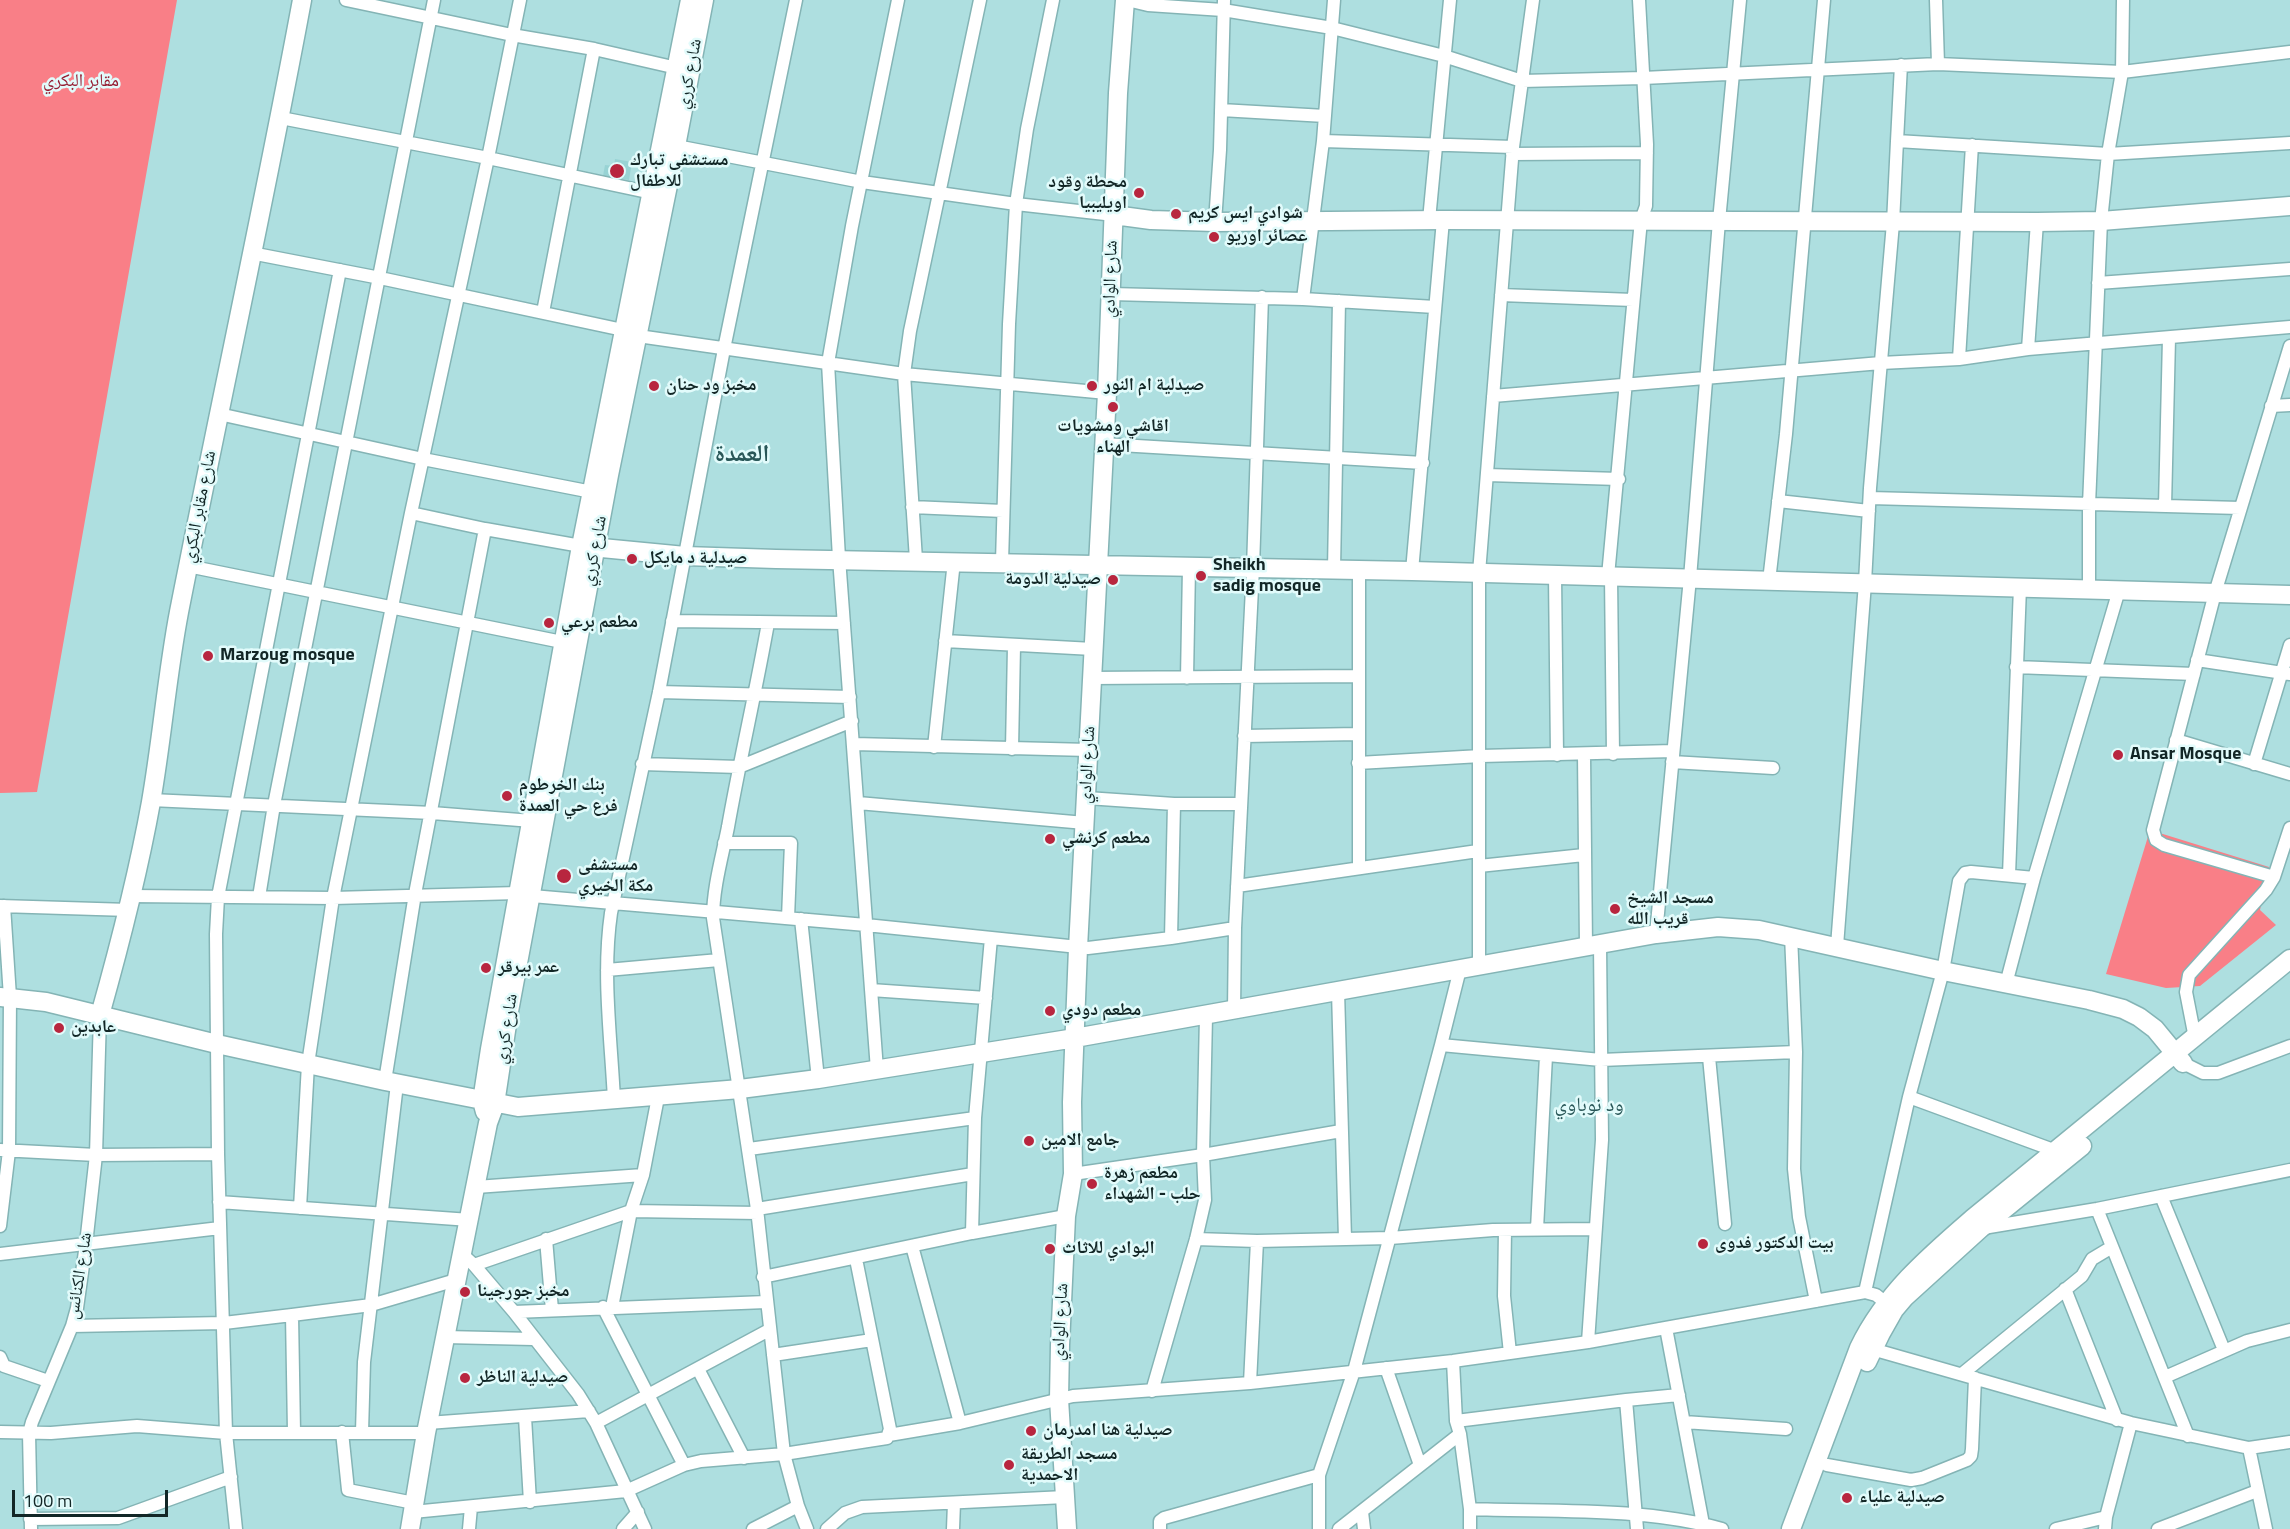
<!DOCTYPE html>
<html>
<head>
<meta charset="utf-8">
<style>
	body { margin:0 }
	#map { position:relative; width:2290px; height:1529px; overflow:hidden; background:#aedfe0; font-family:"Titillium Web",sans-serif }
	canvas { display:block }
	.scale { position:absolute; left:12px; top:1490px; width:156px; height:27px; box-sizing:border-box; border:3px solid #122626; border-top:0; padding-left:8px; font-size:18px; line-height:21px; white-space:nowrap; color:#122626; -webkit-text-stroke:4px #e2fbfb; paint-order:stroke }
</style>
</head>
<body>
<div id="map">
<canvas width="2290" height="1529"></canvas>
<div class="scale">100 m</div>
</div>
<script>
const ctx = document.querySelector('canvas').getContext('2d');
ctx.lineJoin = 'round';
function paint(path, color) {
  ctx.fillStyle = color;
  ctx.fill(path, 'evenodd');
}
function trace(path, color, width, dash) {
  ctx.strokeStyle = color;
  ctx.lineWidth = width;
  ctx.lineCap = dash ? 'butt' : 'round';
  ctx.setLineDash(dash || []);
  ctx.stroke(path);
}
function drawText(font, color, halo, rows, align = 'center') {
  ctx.font = font + ' "Titillium Web","Noto Naskh Arabic",sans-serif';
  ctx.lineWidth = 5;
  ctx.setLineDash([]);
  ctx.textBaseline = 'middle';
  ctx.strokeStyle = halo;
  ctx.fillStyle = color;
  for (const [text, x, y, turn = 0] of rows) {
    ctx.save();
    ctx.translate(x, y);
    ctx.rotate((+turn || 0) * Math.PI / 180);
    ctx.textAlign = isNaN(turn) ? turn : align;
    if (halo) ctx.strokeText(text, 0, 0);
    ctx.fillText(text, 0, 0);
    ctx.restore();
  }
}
const built = new Path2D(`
	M 615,159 L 632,162 L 629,180 L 603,176 L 605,165 L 614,166 Z`);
const green = new Path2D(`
	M 0,0 L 177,0 L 37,792 L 0,793 Z
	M 2150,830 L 2269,867 L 2260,910 L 2276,925 L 2200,986 L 2166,988 L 2106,974 Z`);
const street = new Path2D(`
	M 346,0 L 512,35 L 594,49 L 677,68
	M 1127,0 L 1148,5 L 1223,10 L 1332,28 L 1444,56 L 1522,81 L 1643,78 L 1938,64 L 2122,72 L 2290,52
	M 1936,0 L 1938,64
	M 1221,110 L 1325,116
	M 281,118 L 488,158 L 652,193
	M 1323,141 L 1513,147
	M 1897,141 L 1901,65
	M 671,145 L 862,182 L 1016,204 L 1114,215
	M 1512,154 L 1647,153
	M 1429,220 L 1450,0
	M 1215,222 L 1220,150 L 1224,0
	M 251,253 L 380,278 L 623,330
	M 2098,283 L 2290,269
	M 1111,294 L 1303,299 L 1323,141 L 1334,0
	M 1501,295 L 1633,300
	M 1303,299 L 1435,307
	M 543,312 L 594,49
	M 638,336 L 904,374 L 1107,393
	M 2028,349 L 2037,222
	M 1959,359 L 1972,145
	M 1493,396 L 1881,363 L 1959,359 L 2028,349 L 2290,327
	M 2271,406 L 2290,405
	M 219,414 L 423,459 L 592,492
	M 1103,444 L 1423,463
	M 1487,475 L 1619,479
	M 1870,498 L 2240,508
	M 1778,501 L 1869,511
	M 2165,506 L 2169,338
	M 912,507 L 1003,511
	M 411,513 L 485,529 L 581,546
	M 916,560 L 904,374 L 910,331 L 980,0
	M 1002,562 L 1009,324 L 1016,204 L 1027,129 L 1053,0
	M 188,566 L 562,642
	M 1334,569 L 1339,301
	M 1412,571 L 1443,220
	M 1555,575 L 1557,755
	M 1608,576 L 1641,220 L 1646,206 L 1647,144 L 1639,0
	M 1611,576 L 1613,754
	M 1769,581 L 1786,434 L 1824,0
	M 2089,589 L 2089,505 L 2101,221 L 2108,154 L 2122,72 L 2123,0
	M 672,621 L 844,623
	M 768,623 C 756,691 740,759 728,827 C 722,857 713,888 713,918 L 757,1209 L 784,1454 L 798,1506 L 807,1529
	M 945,641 L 1093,649
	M 2197,660 L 2290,674
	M 2016,667 L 2194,674
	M 1091,678 L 1359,676
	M 1187,678 L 1189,567
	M 659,692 L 850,697
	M 1244,736 L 1358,734
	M 2176,740 L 2290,774
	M 854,744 L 1089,750
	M 934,747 L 954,561
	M 1012,749 L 1014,646
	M 1584,755 L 1586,946
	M 1672,762 L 1773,768
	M 1358,763 L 1481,756 L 1673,751
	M 642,764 L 739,767 L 852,721
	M 2254,764 L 2290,645
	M 1087,798 L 1174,804 L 1241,804
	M 151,800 L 432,813 L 532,821
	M 858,803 L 1085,823
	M 724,843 L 791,843 L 788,918
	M 1479,866 L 1584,855
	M 1359,867 L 1359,569
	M 2009,875 L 2020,587
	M 2274,877 L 2164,845 L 2156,840 L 2153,830 L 2215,593 L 2290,346
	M 1237,886 L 1478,851
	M 132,896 L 333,898 L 518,893
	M 532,896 L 866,925 L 1088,948 L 1171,938 L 1235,928
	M 259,897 L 274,805 L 434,0
	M 0,906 L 129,910
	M 801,919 L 818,1079
	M 1656,934 L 1690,578 L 1719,221 L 1740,0
	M 1791,935 L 1796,1052 L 1794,1169 L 1799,1217 L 1816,1301
	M 1171,938 L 1174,804
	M 1837,946 L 1865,583 L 1870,488 L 1893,223 L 1897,141 L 2108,154 L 2290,143
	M 1479,965 L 1479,573 L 1513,147 L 1533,0
	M 607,970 L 719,960
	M 2006,984 L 2034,878 L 2119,590
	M 871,990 L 986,998
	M 1338,991 L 1345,1239
	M 1234,1010 L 1235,928 L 1253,568 L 1262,297
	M 2195,1038 L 2186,992 L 2189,975 L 2266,890 L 2274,877 L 2290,828
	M 1441,1045 L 1601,1060 L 1796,1052
	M 1709,1057 L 1725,1224
	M 2183,1063 L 2203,1073 L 2218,1073 L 2290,1046
	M 877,1070 L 839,558 L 828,363 L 852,226 L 898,0
	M 385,1081 L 415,894 L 485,529
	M 1909,1097 L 2056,1151
	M 614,1100 C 611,1038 602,975 611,913 L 659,692 L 724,349 L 796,0
	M 749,1149 L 975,1118
	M 0,1150 L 96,1155 L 218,1154
	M 1073,1174 L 1203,1155 L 1341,1131
	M 476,1187 L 643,1175
	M 2161,1196 L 2224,1350
	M 219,1202 L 470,1220
	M 300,1208 L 308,1064 L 333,898 L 411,513 L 488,158 L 520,0
	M 757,1209 L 973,1174
	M 2097,1209 L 2188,1436
	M 0,1226 L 9,1151 L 10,997 L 4,906
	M 1983,1228 L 2097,1209 L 2290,1170
	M 1537,1229 L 1546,1056
	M 1505,1230 L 1504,1296 L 1510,1353
	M 972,1233 L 975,1118 L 991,938
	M 546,1239 L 552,1310
	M 1196,1239 L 1257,1241 L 1390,1238 L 1493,1230 L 1595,1229
	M 912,1246 L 960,1423
	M 0,1254 L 220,1228
	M 463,1255 L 474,1265 L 514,1312 L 578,1394 L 596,1423 L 645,1529
	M 474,1265 L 631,1211 L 758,1213
	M 763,1277 L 972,1233 L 1066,1216
	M 2065,1289 L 2117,1420
	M 1865,1292 L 1909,1097 L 1943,971 L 1959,881 L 1965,873 L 1971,872 L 2034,878
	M 603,1307 L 684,1465
	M 612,1307 L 631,1211 L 643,1175 L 658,1097
	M 514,1312 L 766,1302
	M 292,1315 L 294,1432
	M 72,1326 L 224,1323 L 292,1315 L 371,1305 L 456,1280
	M 1666,1328 L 1703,1524
	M 445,1337 L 533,1339
	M 1588,1342 L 1602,1140 L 1600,944
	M 1872,1349 L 2131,1423 L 2249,1448 L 2290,1442
	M 773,1355 L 872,1340
	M 0,1357 L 4,1366 L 48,1381
	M 1386,1368 L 1420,1465
	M 698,1369 L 744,1458
	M 1962,1374 L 2082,1276 L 2092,1259 L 2112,1247
	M 2165,1377 L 2247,1341 L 2290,1330
	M 1250,1383 L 1257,1241
	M 1152,1391 L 1196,1239 L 1205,1200 L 1203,1155 L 1206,1016
	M 1626,1400 L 1679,1395
	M 525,1417 L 530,1502
	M 1456,1421 L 1626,1400 L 1637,1529
	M 1684,1422 L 1786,1429
	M 428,1423 L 589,1411
	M 596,1423 L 769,1330
	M 0,1432 L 51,1433 L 137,1426 L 226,1433 L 426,1433
	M 342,1432 L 348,1490 L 414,1503
	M 362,1432 L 364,1362 L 397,1084
	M 1460,1434 L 1470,1509 L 1470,1529
	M 889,1435 L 960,1423 L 1073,1396 L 1250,1383 L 1453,1361 L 1588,1342 L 1865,1292 L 1876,1295 L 1891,1307
	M 2249,1448 L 2266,1529
	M 1827,1465 L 1911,1480 L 1922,1478 L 1967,1460 L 1971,1456 L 1972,1449 L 1975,1378
	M 1470,1509 C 1553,1512 1641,1507 1722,1529
	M 413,1512 L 626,1491 L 684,1465 L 701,1461 L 784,1454 L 887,1438 L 890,1429 L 856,1259
	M 1362,1512 L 1364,1529
	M 30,1519 L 118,1518 L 231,1477
	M 31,1529 L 29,1433 L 32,1422 L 72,1326 L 77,1308 L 86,1244 L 96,1155 L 100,1015
	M 236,1529 L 226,1433 L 218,1154 L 216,934 L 218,897 L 340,270
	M 469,1529 L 471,1507
	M 623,1529 L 638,1512
	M 753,1529 L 798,1506
	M 827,1529 L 845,1513 L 862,1507 L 1065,1497
	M 953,1529 L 954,1503
	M 1160,1529 L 1160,1521 L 1164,1518 L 1319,1475 L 1354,1371 L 1441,1045 L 1460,969
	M 1319,1529 L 1319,1475
	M 1339,1529 L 1460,1434 L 1456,1421 L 1453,1361
	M 2056,1529 L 2106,1517
	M 2105,1529 L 2106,1517 L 2131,1423
	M 2158,1529 L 2257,1491`);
const secondary = new Path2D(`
	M 1114,215 L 1151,220 L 1215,222 L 1443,220 L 2037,222 L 2101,221 L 2290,206
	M 581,546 L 685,556 L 776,559 L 1412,571 L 2290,595
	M 0,997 L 46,1002 L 217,1044 L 385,1081 L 518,1107 L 740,1089 L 818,1079 L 1075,1038 L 1656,934 L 1718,927 L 1759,930 L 1943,971 L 2089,1000 L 2123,1009 L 2139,1017 L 2155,1029 L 2183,1063
	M 100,1015 C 120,944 138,874 151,802 C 162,739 167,675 179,612 C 219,408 264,205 302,0
	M 485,1112 L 482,1101 L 490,1049 L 581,546 L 690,0
	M 1867,1362 L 1881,1333 L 1894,1310 L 1905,1297 L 1981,1228 L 2082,1146
	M 410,1529 L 426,1433 L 488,1123 L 495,1104 L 509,1011 L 609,475 L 676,146 L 704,0
	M 1067,1529 L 1059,1399 L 1060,1345 L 1066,1216 L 1073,1174 L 1072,1102 L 1078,948 L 1107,393 L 1118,93 L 1125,0
	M 1791,1529 L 1859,1348 C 1885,1294 1928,1257 1972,1219 L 2290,959`);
const markers = [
	[617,171,8,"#b8263f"],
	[1139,193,6,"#b8263f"],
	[1176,214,6,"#b8263f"],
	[1214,237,6,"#b8263f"],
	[654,386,6,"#b8263f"],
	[1092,386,6,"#b8263f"],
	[1113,407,6,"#b8263f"],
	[632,559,6,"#b8263f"],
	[1201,576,6,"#b8263f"],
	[1113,580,6,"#b8263f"],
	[549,623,6,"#b8263f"],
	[208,656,6,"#b8263f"],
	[2118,755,6,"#b8263f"],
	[507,796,6,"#b8263f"],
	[1050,839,6,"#b8263f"],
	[564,876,8,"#b8263f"],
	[1615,909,6,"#b8263f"],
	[486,968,6,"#b8263f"],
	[1050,1011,6,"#b8263f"],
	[59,1028,6,"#b8263f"],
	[1029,1141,6,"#b8263f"],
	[1092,1184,6,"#b8263f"],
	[1703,1244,6,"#b8263f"],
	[1050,1249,6,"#b8263f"],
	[465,1292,6,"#b8263f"],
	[465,1378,6,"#b8263f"],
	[1031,1431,6,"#b8263f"],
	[1009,1465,6,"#b8263f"],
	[1847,1498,6,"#b8263f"]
];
const streetNames = [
	["شارع كرري",690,74,-79],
	["شارع الوادي",1111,279,-88],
	["شارع مقابر البكري",200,507,-79],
	["شارع كرري",595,551,-79],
	["شارع الوادي",1088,765,-87],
	["شارع كرري",507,1029,-81],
	["شارع الكنائس",80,1276,-81],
	["شارع الوادي",1061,1322,-87]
];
const parkNames = [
	["مقابر البكري",81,82]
];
const poiNames = [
	["مستشفى تبارك",630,161],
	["للاطفال",630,182],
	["محطة وقود",1127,183,"right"],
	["اويليبيا",1127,204,"right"],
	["شوادي ايس كريم",1188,214],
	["عصائر اوريو",1226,237],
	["مخبز ود حنان",666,386],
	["صيدلية ام النور",1104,386],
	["اقاشي ومشويات",1113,427,"center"],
	["الهناء",1113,448,"center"],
	["صيدلية د مايكل",644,559],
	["Sheikh",1213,566],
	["sadig mosque",1213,587],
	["صيدلية الدومة",1101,580,"right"],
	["مطعم برعي",561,623],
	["Marzoug mosque",220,656],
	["Ansar Mosque",2130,755],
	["بنك الخرطوم",519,786],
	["فرع حي العمدة",519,807],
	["مطعم كرنشي",1062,839],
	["مستشفى",578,866],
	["مكة الخيري",578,887],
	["مسجد الشيخ",1627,899],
	["قريب الله",1627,920],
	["عمر بيرقر",498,968],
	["مطعم دودي",1062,1011],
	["عابدين",71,1028],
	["جامع الامين",1041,1141],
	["مطعم زهرة",1104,1174],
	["حلب - الشهداء",1104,1195],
	["بيت الدكتور فدوى",1715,1244],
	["البوادي للاثاث",1062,1249],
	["مخبز جورجينا",477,1292],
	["صيدلية الناظر",477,1378],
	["صيدلية هنا امدرمان",1043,1431],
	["مسجد الطريقة",1021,1455],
	["الاحمدية",1021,1476],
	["صيدلية علياء",1859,1498]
];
const neighbourhoodNames = [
	["ود نوباوي",1589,1106]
];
const districtNames = [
	["العمدة",742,455]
];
paint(built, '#98d3d4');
paint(green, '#f97f87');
trace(street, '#84b4b5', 15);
trace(secondary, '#84b4b5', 21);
trace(street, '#fff', 12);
trace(secondary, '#fff', 18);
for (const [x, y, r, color] of markers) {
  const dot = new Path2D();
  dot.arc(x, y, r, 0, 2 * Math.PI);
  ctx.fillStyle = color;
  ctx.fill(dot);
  trace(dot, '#e2fbfb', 2);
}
drawText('18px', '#122626', '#e2fbfb', streetNames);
drawText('18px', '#961c31', '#e2fbfb', parkNames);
drawText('bold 18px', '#122626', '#e2fbfb', poiNames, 'left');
drawText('20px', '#295758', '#e2fbfb', neighbourhoodNames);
drawText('bold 24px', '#295758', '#e2fbfb', districtNames);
</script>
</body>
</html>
